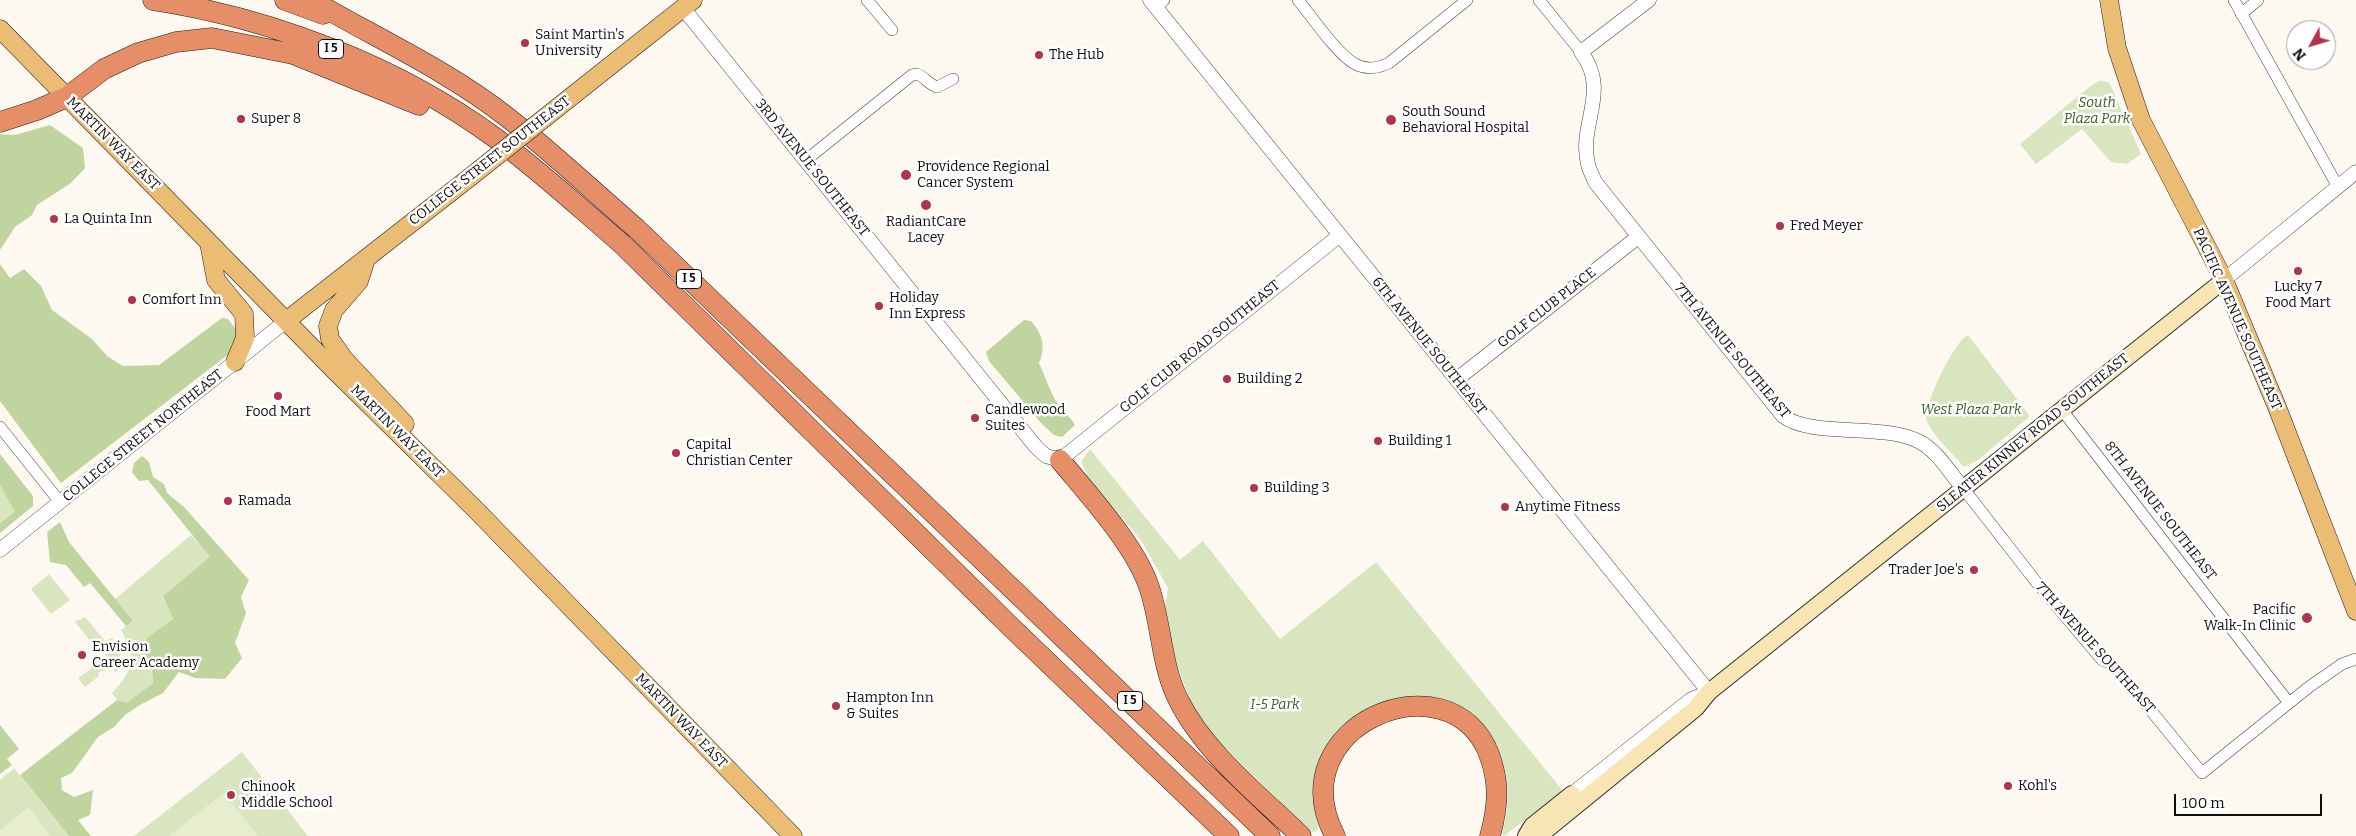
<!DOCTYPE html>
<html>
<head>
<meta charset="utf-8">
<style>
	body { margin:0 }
	#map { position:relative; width:2356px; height:836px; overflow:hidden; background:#fdf9f1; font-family:Bitter,serif }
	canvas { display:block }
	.north { position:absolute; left:2286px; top:20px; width:50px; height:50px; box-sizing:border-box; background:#fff; border:1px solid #9f9f9f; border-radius:50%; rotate:231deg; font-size:14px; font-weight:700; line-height:20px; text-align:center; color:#0e0e0e }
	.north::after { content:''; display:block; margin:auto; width:18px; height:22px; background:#b0344d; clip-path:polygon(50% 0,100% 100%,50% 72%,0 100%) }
	.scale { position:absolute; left:2174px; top:794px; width:148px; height:22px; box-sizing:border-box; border:2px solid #0e0e0e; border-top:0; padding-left:6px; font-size:15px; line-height:18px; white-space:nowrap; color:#0e0e0e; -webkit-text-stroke:4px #fff; paint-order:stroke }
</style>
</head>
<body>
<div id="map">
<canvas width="2356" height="836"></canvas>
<div class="north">N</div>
<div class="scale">100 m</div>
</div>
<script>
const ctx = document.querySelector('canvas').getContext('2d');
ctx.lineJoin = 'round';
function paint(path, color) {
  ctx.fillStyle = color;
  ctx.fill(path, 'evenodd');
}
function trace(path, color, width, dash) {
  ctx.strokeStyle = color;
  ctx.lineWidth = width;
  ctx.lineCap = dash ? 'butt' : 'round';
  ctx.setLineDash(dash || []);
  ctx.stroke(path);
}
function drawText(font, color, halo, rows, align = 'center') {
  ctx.font = font + ' Bitter,serif';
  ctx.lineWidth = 5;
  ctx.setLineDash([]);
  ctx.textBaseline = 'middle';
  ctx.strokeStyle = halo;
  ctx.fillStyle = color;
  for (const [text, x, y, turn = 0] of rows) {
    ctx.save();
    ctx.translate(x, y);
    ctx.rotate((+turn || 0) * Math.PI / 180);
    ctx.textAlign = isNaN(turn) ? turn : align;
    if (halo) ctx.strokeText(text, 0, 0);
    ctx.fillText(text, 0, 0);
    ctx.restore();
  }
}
const green = new Path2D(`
	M 2100,81 L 2109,82 L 2141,154 L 2127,164 L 2111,162 L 2082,129 L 2036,164 L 2020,144 L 2093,84 Z
	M 1968,335 L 2030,416 L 1978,460 L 1964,467 C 1954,455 1932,435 1927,421 C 1922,407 1955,340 1968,335 Z
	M 1090,449 L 1180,560 L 1203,541 L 1280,639 L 1376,562 L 1563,791 L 1504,836 L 1502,833 C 1510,809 1510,780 1498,757 C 1493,749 1429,707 1416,698 L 1376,704 L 1334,735 L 1318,767 L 1315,801 L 1318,829 L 1315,832 L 1310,831 L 1217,740 L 1194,710 L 1174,657 L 1164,612 L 1168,588 L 1141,540 L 1088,477 L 1081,462 Z
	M 0,485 L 16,512 L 0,523 Z
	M 191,535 L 211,557 L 163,596 L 173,619 L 147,638 L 153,683 L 127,704 L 117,700 L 112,693 C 134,669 137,660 121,630 L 133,621 L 115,599 Z
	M 49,574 L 70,600 L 51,614 L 31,589 Z
	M 85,617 L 105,641 L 112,638 C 122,649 123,659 116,672 L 113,669 L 108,668 L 98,673 L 99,676 L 85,687 L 78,678 L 108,658 L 99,647 L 97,649 L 75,622 Z
	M 242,752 L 308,836 L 134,836 Z
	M 14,768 L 69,836 L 0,836 L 0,780 Z`);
const forest = new Path2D(`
	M 50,125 L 83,148 L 85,168 L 71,183 L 37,205 L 32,215 L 15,227 L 0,250 L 0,134 L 15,135 Z
	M 0,264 L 10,278 L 24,269 L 41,286 L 52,310 L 92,339 L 107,356 L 123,366 L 159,365 L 222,318 L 228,319 L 240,334 L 234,350 L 61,483 L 0,401 Z
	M 1024,320 L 1031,321 C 1043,334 1046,347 1039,363 C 1046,377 1050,394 1060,407 C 1065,414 1071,417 1075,425 L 1062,437 L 1054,435 L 1041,423 L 989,361 L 986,352 Z
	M 0,454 L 33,496 L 33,506 L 0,533 L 0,523 L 15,512 L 0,485 Z
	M 142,456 L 149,462 L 153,477 L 164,484 L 167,493 L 184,507 L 249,580 L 241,597 L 246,613 L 235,643 L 242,658 L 225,679 L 195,678 L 179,672 L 163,693 L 140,705 L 125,715 L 114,727 L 98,737 L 72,773 L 61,778 L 62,790 L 74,797 L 93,790 L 90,815 L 78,820 L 91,836 L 69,836 L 20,775 L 117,700 L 127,703 L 153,683 L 152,671 L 141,659 L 147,638 L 173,619 L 163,596 L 210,557 L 148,480 L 139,481 L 132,472 L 134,463 Z
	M 60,522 L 69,542 L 133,621 L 126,626 L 90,583 L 84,587 L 66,565 L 50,562 L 47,532 Z
	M 0,725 L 19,749 L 7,759 L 12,765 L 0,774 Z`);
const pitch = new Path2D(`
	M 224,793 L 258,836 L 169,836 Z
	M 28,807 L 51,836 L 0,836 L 0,830 Z`);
const minor = new Path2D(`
	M 867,0 L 892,30
	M 1298,0 C 1312,17 1337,54 1355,64 C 1366,70 1379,68 1389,63 L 1467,0
	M 1539,0 L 1581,52
	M 2234,0 L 2338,187
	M 1156,7 L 1164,0
	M 2241,14 L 2258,0
	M 806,160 L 912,75 L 917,74 C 925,77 928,84 937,87 L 953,79
	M 2062,410 L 2289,703
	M 0,427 L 60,502
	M 1963,488 L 2037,583 L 2102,660 L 2110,663 L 2121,674 L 2202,773 L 2309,687 L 2342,664 L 2356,659`);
const tertiary = new Path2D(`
	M 1150,0 L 1709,692 L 1690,700 L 1572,794
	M 1649,0 L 1581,52 C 1611,91 1578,124 1588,164 C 1589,170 1593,176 1595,182 L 1783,416 C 1812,438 1882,423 1918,441 C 1937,450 1950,473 1963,488
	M 683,8 L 1036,447 L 1046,456 L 1060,460 L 1340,235
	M 2224,280 L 2356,172
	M 1457,379 L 1638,237
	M 0,550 L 286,321`);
const secondary = new Path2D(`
	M 1526,836 L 1532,826 L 1572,794
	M 1539,836 L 1696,708 L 1709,692 L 2224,280`);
const primary = new Path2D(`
	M 2109,0 L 2117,48 L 2141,120 L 2224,280 L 2277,407 L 2356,611
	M 0,29 L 335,371 L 476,510 L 793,836
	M 557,108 L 693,0
	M 209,243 L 216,280 L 244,314 L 245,338 L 235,362
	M 366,259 L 359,281 L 334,310 L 328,326 L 330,339 L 344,359 L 405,424
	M 286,321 L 469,178`);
const motorway = new Path2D(`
	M 153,0 C 271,18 397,66 494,137 C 539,170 580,208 622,244 L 1013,629 L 1229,836
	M 285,0 L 323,14
	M 311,0 C 376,38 447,70 507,117 C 552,152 594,192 637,229 L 1270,836
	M 0,122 L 37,110 L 67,97 L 104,69 L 138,53 L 176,42 L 212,38 L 293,54 L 419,105
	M 1060,460 C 1088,494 1133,543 1148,584 C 1162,622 1160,664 1179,701 C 1205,753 1260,796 1301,836
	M 1335,836 C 1277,725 1450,654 1489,754 C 1500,783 1498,807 1490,836`);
const primaryBridge = new Path2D(`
	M 469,178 L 557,108`);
const markers = [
	[525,43,5,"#b0344d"],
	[1039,55,5,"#b0344d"],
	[241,119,5,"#b0344d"],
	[1391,120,6,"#b0344d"],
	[906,175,6,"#b0344d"],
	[926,205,6,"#b0344d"],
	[54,219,5,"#b0344d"],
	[1780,226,5,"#b0344d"],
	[2298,271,5,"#b0344d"],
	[132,300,5,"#b0344d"],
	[879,306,5,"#b0344d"],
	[1227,379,5,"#b0344d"],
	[278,396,5,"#b0344d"],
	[975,418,5,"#b0344d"],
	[1378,441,5,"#b0344d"],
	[676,453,5,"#b0344d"],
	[1254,488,5,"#b0344d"],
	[228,501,5,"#b0344d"],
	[1505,507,5,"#b0344d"],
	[1974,570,5,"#b0344d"],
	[2307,618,6,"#b0344d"],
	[82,655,5,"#b0344d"],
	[836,706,5,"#b0344d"],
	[2008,786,5,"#b0344d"],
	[231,795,5,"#b0344d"]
];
const shields = [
	[331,49,25],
	[689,279,25],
	[1130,701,25]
];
const shieldNames = [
	["I 5",331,49],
	["I 5",689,279],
	["I 5",1130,701]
];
const poiNames = [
	["Saint Martin's",535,35],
	["University",535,51],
	["The Hub",1049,55],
	["South Sound",1402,112],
	["Behavioral Hospital",1402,128],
	["Super 8",251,119],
	["Providence Regional",917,167],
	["Cancer System",917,183],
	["La Quinta Inn",64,219],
	["RadiantCare",926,222,"center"],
	["Lacey",926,238,"center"],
	["Fred Meyer",1790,226],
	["Lucky 7",2298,287,"center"],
	["Food Mart",2298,303,"center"],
	["Holiday",889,298],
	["Inn Express",889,314],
	["Comfort Inn",142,300],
	["Building 2",1237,379],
	["Candlewood",985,410],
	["Suites",985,426],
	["Food Mart",278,412,"center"],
	["Building 1",1388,441],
	["Capital",686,445],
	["Christian Center",686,461],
	["Building 3",1264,488],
	["Ramada",238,501],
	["Anytime Fitness",1515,507],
	["Trader Joe's",1964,570,"right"],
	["Pacific",2296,610,"right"],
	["Walk-In Clinic",2296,626,"right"],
	["Envision",92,647],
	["Career Academy",92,663],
	["Hampton Inn",846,698],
	["& Suites",846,714],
	["Kohl's",2018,786],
	["Chinook",241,787],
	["Middle School",241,803]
];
const parkNames = [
	["South",2097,103],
	["Plaza Park",2097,119],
	["West Plaza Park",1971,410],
	["I-5 Park",1275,705]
];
const streetNames = [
	["MARTIN WAY EAST",113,144,45],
	["COLLEGE STREET SOUTHEAST",490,161,-38],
	["3RD AVENUE SOUTHEAST",812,168,51],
	["GOLF CLUB PLACE",1547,308,-38],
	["PACIFIC AVENUE SOUTHEAST",2237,319,66],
	["6TH AVENUE SOUTHEAST",1429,346,51],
	["GOLF CLUB ROAD SOUTHEAST",1200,347,-39],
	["7TH AVENUE SOUTHEAST",1732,351,50],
	["MARTIN WAY EAST",397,432,45],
	["SLEATER KINNEY ROAD SOUTHEAST",2033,433,-39],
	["COLLEGE STREET NORTHEAST",143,436,-39],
	["8TH AVENUE SOUTHEAST",2160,511,52],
	["7TH AVENUE SOUTHEAST",2095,648,48],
	["MARTIN WAY EAST",681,721,46]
];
paint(green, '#d8e5be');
paint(forest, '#bfd49f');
paint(pitch, '#e7edcf');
trace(minor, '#414141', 12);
trace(tertiary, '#414141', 15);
trace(secondary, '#303030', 18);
trace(primary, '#1f1f1f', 19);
trace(motorway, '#1f1f1f', 21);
trace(minor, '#fff', 11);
trace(tertiary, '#fff', 14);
trace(secondary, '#f7e5b3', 16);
trace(primary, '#eabc74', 18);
trace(motorway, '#e58e68', 20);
trace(primaryBridge, '#1f1f1f', 19, []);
trace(primaryBridge, '#eabc74', 18);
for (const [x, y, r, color] of markers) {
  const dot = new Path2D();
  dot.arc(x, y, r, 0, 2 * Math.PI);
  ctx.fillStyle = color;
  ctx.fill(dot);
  trace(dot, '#fff', 2);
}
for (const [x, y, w] of shields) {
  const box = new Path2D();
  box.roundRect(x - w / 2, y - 9.5, w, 19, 4);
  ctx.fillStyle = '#fff';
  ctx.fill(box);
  trace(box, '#0e0e0e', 1);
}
drawText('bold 12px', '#0e0e0e', null, shieldNames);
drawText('14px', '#0e0e0e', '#fff', poiNames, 'left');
drawText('italic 14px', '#3a6025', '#fff', parkNames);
drawText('14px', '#0e0e0e', '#fff', streetNames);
</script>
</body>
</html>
